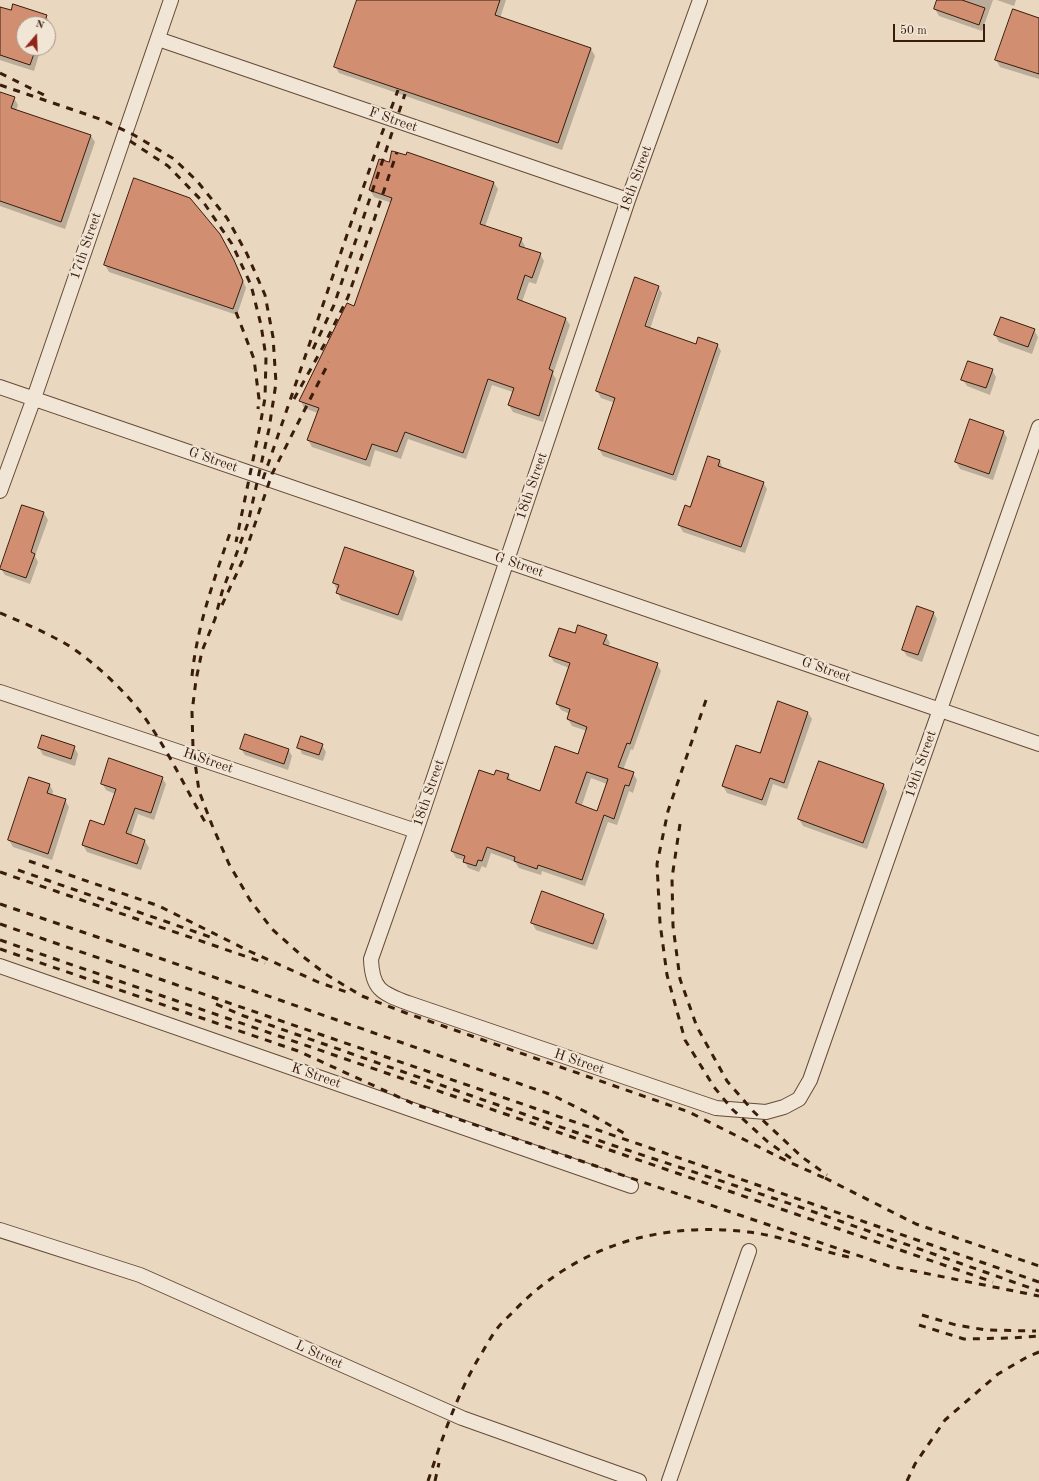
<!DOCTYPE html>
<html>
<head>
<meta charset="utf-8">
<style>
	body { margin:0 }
	#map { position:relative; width:1039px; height:1481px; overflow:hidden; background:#e9d7bf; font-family:"Old Standard TT",serif }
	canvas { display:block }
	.north { position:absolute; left:16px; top:16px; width:40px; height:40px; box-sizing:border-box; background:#f1e5d5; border:1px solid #a79584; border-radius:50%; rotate:19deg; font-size:11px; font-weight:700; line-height:16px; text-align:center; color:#391c0b }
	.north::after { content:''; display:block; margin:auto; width:14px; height:18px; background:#8f2418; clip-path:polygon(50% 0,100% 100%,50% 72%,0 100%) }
	.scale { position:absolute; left:893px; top:24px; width:92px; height:18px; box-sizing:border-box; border:2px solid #391c0b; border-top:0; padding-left:5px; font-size:12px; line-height:14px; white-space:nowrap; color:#391c0b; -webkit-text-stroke:3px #f1e5d5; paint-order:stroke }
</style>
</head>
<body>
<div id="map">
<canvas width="1039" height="1481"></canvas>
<div class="north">N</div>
<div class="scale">50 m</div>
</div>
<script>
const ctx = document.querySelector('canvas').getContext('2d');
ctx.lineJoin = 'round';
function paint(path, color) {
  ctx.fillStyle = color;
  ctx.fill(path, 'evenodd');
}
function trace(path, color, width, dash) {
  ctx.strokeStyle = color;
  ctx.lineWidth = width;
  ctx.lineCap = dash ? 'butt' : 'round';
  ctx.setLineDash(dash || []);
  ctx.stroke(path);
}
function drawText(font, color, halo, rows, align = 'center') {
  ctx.font = font + ' "Old Standard TT",serif';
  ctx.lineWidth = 4;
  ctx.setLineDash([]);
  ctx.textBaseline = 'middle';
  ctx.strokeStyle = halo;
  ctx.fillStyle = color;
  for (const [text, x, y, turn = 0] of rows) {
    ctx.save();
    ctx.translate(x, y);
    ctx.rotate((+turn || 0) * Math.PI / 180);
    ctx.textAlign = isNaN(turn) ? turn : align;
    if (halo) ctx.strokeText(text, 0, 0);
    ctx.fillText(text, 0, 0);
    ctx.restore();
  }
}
const shadow = new Path2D(`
	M 358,0 L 506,0 L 500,18 L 591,49 L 595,56 L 562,150 L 339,73 L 335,66 Z
	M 938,0 L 993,0 L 982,31 L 939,16 L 935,9 Z
	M 997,0 L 1016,0 L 1014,6 Z
	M 0,8 L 12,12 L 46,16 L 50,23 L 48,29 L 48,24 L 24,24 L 24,48 L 41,48 L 34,71 L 0,60 Z
	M 1039,19 L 1039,79 L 1000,67 L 996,60 Z
	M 0,93 L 14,98 L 18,105 L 16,110 L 91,136 L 95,142 L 65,229 L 0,206 Z
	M 389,163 L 494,183 L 498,189 L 485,227 L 521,239 L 525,246 L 524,248 L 540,254 L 544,261 L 536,284 L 529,282 L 522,302 L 566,319 L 570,325 L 553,374 L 556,379 L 543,422 L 513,412 L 509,405 L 513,392 L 492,385 L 466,459 L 408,439 L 401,459 L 375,450 L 370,467 L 312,447 L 308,440 L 318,413 L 304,408 L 301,401 L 354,308 L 392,203 L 374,197 L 370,190 Z
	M 219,235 L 238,268 L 246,288 L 237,315 L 109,272 L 105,265 Z
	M 658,287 L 662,293 L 650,329 L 696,345 L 717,344 L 721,351 L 676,481 L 603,456 L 599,449 L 615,403 L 601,398 L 597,391 ZM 656,290 L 659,290 L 644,331 L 642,331 Z
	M 1034,330 L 1038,337 L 1032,354 L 999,342 L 995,335 Z
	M 992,370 L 996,377 L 990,395 L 967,386 L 963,380 Z
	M 1003,431 L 1007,438 L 993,480 L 960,469 L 956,462 Z
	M 720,461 L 723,469 L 763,482 L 767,489 L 745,553 L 683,532 L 679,525 Z
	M 23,506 L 44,513 L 48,520 L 35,556 L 38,562 L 30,584 L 5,575 L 1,569 Z
	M 413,572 L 417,579 L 402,621 L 341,600 L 334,583 Z
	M 933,612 L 937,619 L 922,662 L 907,656 L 903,650 Z
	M 575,635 L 606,636 L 610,643 L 608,647 L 657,664 L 661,671 L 633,750 L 631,749 L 623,770 L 633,773 L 637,780 L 633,793 L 629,791 L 617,825 L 608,822 L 585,886 L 542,871 L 541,875 L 519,868 L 515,862 L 491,853 L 486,868 L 482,866 L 479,872 L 468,868 L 464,860 L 456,858 L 452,851 L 495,776 L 508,775 L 513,783 L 540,792 L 578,755 L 587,731 L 572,726 L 568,719 L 570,714 L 561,710 L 557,704 L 569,668 L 554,662 L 550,656 ZM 591,778 L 607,784 L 598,812 L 582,805 Z
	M 808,713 L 812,719 L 787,789 L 773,784 L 766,806 L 727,793 L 723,786 Z
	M 322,745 L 326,752 L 323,761 L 302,754 L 299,747 Z
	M 74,747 L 78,754 L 75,766 L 43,755 L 39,748 Z
	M 241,749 L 288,749 L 292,756 L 288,770 L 245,755 Z
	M 162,778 L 166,784 L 154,820 L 138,814 L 131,836 L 145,841 L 149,848 L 141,870 L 87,852 L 83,845 L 104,826 L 115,794 L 106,790 L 102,783 Z
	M 49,784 L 53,791 L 52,796 L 65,800 L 69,807 L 52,860 L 13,847 L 9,840 Z
	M 884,785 L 887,792 L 867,849 L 803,826 L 799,819 Z
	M 603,915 L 607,921 L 597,950 L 536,930 L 532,923 Z`);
const building = new Path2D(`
	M 357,0 L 500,0 L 495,15 L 591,48 L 558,143 L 334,67 Z
	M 937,0 L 962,0 L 985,8 L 979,25 L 934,9 Z
	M 13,4 L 47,15 L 44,24 L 24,24 L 24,48 L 36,48 L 30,65 L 0,55 L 0,7 L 11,10 Z
	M 1013,9 L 1039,18 L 1039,74 L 995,60 Z
	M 0,92 L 15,97 L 11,108 L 91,135 L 61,222 L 0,201 Z
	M 392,151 L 406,155 L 407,152 L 494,182 L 480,224 L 522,238 L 519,246 L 541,253 L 532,278 L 525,275 L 517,299 L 566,318 L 549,369 L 553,371 L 539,416 L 508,405 L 514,388 L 488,379 L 463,453 L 405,432 L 397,452 L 372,444 L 366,460 L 307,440 L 319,408 L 299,401 L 347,303 L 354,306 L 392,198 L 369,190 L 379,159 L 389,162 Z
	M 134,178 L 190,198 L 220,234 L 234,260 L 243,281 L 233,309 L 104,265 Z
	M 635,277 L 659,286 L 645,326 L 696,344 L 698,337 L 718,344 L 673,475 L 598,449 L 615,398 L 596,391 Z
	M 1001,317 L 1035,329 L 1028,347 L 994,335 Z
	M 968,361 L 993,369 L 986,388 L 961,380 Z
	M 970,419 L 1004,431 L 989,474 L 955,462 Z
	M 708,456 L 720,460 L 718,466 L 764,482 L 741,547 L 678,525 L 685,505 L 690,507 Z
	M 22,505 L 44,512 L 31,552 L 35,554 L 26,578 L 0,569 Z
	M 345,547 L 414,571 L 398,615 L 336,593 L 339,585 L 333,583 Z
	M 917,606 L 934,612 L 918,655 L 902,650 Z
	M 578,625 L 607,635 L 603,644 L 658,663 L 630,744 L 627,743 L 618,767 L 634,772 L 629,786 L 625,785 L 614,819 L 604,815 L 582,880 L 538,865 L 537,869 L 514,861 L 515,857 L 487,847 L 482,861 L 478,860 L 476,866 L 463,862 L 465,856 L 451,851 L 479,770 L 494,775 L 496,770 L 509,774 L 507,779 L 540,791 L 555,746 L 578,754 L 587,727 L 567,719 L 570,709 L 556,704 L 570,663 L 549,656 L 559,628 L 575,633 ZM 587,772 L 608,779 L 597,811 L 576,803 Z
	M 778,701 L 808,712 L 784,783 L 770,778 L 762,800 L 722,786 L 736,745 L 760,753 Z
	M 245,734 L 289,749 L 284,764 L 240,749 Z
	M 42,735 L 75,746 L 71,759 L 38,748 Z
	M 301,736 L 323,744 L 319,755 L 297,748 Z
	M 109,758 L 163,777 L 151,813 L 135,808 L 126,833 L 145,840 L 137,864 L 82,845 L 90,820 L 104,825 L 116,789 L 101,784 Z
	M 819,761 L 884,784 L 863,843 L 798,819 Z
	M 29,777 L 50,784 L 47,793 L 66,799 L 48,854 L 8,840 Z
	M 542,891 L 604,914 L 593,944 L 531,923 Z`);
const minor = new Path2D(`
	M 700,0 L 628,200 L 416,831 L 371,959 C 372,989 381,993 408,1003 L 716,1108 L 766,1112 L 784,1107 L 799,1099 L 810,1080 L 1039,427
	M 158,39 L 628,200
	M 0,387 L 1039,744
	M 0,491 L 34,398 L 171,0
	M 0,692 L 416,831
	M 0,966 L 631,1186
	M 0,1230 L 140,1275 L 462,1418 L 639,1481
	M 669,1481 L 749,1251`);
const rail = new Path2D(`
	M 0,73 L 50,98
	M 0,85 L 100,119 L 134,135 L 174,159 L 197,181 L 227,218 L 247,254 L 265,295 L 273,337 L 276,383 L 269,429 L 248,523 L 222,592 L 215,619 L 202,651 L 196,680 L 192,712 L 193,748 L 199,791 L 212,825 L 229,864 L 250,900 L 272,929 L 301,955 L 327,975 L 362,996 L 406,1013 L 689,1112 L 789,1162 L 829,1180
	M 130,141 L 168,166 L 204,203 L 232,244 L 251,285 L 261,325 L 266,357 L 265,398 L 260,426 L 236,542
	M 236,312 L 254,359 L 259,399 L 258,409
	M 313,349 L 334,305 L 405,94
	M 294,399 L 324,345 L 348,297 L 397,152
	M 263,479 L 381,136 L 398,90
	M 222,605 L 242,562 L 272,474 L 329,362
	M 0,613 C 22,622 45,632 66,644 C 92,660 124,690 142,714 C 168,749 186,790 208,827
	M 192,676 C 197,626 214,580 230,533
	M 706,700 L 668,811 L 657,864 L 660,923 L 667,975 L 685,1040 L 714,1087 L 732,1109 L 768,1142 L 792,1159
	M 680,824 L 672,878 L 673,926 L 680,979 L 697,1027 L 727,1081 L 753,1111 L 802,1157 L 827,1175
	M 29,861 L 159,906 L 249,951 L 318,982 L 352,994
	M 18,870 L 213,938
	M 0,872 L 265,963
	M 0,904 L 162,959 L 552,1095 L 590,1114 L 629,1136
	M 0,924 L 1039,1282
	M 0,940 L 993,1282
	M 0,949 L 298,1051 L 414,1104 L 889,1266 L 1039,1296
	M 216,1004 L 244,1016 L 612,1145 L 797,1206 L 1039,1291
	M 825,1178 L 916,1224 L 1039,1266
	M 922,1315 L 956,1325 L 986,1330 L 1036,1331
	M 919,1325 L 964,1339 L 1010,1338 L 1039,1336
	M 428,1481 C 443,1436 458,1391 483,1351 C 487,1344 491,1337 496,1330 C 501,1323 508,1317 514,1311 C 576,1246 660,1221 748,1232 C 784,1236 818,1251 853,1258
	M 435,1481 L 439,1463
	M 907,1481 L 915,1464 L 945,1420 L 998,1374 L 1027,1357 L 1039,1352`);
const streetNames = [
	["F Street",393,120,19],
	["18th Street",636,179,-70],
	["17th Street",86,246,-71],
	["G Street",213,460,19],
	["18th Street",532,486,-71],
	["G Street",519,565,19],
	["G Street",826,670,19],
	["H Street",208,761,19],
	["19th Street",921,764,-71],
	["18th Street",429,793,-71],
	["H Street",579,1062,19],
	["K Street",316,1076,19],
	["L Street",319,1355,24]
];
paint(shadow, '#0003');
paint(building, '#d18e71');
trace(building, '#391c0b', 1);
trace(minor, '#654b38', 16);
trace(minor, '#f1e5d5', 14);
trace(rail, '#391c0b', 3, [7, 7]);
drawText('14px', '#391c0b', '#f1e5d5', streetNames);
</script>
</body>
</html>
